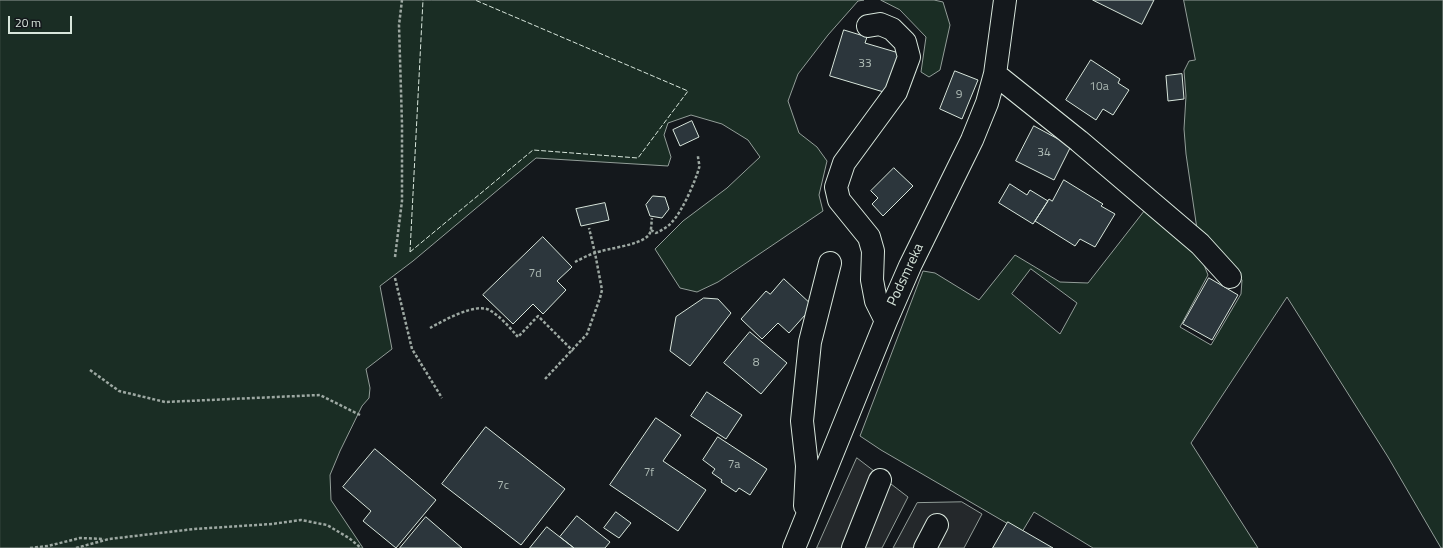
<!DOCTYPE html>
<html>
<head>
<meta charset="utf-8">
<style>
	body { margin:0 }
	#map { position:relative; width:1443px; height:548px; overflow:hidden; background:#14181c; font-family:"Titillium Web",sans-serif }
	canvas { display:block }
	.scale { position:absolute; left:8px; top:16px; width:64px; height:18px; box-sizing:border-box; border:2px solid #d8e6dc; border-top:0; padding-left:5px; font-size:12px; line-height:14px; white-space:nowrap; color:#d8e6dc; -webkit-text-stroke:3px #14181c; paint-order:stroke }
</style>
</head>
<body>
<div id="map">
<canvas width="1443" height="548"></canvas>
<div class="scale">20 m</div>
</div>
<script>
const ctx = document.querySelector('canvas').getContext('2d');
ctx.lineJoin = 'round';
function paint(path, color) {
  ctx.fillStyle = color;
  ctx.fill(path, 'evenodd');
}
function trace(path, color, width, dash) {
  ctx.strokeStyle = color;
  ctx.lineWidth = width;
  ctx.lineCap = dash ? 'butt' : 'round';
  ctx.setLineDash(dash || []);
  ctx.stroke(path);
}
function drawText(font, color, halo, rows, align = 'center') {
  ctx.font = font + ' "Titillium Web",sans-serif';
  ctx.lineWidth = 3;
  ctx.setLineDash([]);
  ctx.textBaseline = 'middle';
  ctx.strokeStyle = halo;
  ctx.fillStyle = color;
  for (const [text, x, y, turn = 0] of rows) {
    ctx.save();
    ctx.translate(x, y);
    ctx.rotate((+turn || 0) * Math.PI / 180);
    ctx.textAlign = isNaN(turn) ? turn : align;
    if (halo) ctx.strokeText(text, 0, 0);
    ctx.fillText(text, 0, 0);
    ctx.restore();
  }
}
const green = new Path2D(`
	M 0,0 L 864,0 L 858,1 L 828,35 L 798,74 L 788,101 L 799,133 L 817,147 L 827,161 L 819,195 L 823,211 L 718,282 L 697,292 L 680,288 L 655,249 L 683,221 L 727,188 L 760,157 L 748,140 L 722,124 L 691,115 L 668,123 L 664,135 L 671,157 L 668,166 L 536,158 L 413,261 L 380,286 L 392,349 L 366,369 L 370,388 L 369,398 L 362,406 L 340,451 L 330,475 L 331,500 L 363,548 L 0,548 Z
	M 881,0 L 934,0 L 943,2 L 950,25 L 940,70 L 929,77 L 921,72 L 926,37 L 900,10 Z
	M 1184,0 L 1443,0 L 1443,548 L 1441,548 L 1388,457 L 1287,297 L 1191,443 L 1258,548 L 1093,548 L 1034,512 L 1022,532 L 881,450 L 860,436 L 923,271 L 935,273 L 979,300 L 1015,255 L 1060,282 L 1088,283 L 1148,206 L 1199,252 L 1208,275 L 1180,327 L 1211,345 L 1241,294 L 1242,280 L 1233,269 L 1198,236 L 1186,154 L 1184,129 L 1186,96 L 1184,71 L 1189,61 L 1195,60 ZM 1031,269 L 1077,303 L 1060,334 L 1012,294 Z`);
const parking = new Path2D(`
	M 857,458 L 908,497 L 882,548 L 817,548 Z
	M 962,502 L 982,514 L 964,548 L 893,548 L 917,503 Z`);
const building = new Path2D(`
	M 1093,0 L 1154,0 L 1142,24 Z
	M 844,30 L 867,37 L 865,43 L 899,53 L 887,93 L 830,76 Z
	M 1091,60 L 1120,79 L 1118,83 L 1129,90 L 1113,115 L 1103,109 L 1096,120 L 1066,100 Z
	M 955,71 L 978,80 L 962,119 L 940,109 Z
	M 1182,74 L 1184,99 L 1168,101 L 1166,76 Z
	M 692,121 L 699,137 L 680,146 L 673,130 Z
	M 1034,126 L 1071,146 L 1054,180 L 1016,161 Z
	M 894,168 L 913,186 L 883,216 L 872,204 L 878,198 L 871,191 Z
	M 1064,180 L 1103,204 L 1101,206 L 1115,214 L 1095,247 L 1080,239 L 1075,246 L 1035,221 L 1049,199 L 1052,201 Z
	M 1010,184 L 1027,195 L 1030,190 L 1048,201 L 1033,224 L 999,203 Z
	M 653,196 L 665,197 L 669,209 L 662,218 L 650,216 L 646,205 Z
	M 605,203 L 609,220 L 581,226 L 576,209 Z
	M 543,237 L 572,267 L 557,281 L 566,290 L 543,314 L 533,304 L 513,324 L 483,295 Z
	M 1209,278 L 1238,295 L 1212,340 L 1183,324 Z
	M 784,279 L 813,306 L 789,333 L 778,323 L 762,339 L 741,319 L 766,291 L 770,294 Z
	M 704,298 L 718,299 L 731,313 L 690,366 L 670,351 L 676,317 Z
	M 750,332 L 787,363 L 761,394 L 724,363 Z
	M 707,392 L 742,415 L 726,439 L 691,416 Z
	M 656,418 L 681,435 L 663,461 L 706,490 L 678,531 L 610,485 Z
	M 486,427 L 565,489 L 521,545 L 442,484 Z
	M 718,437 L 767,469 L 750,495 L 739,488 L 736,492 L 721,482 L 722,480 L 712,473 L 715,469 L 703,460 Z
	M 375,449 L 436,500 L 396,548 L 363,521 L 371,511 L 343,487 Z
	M 616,512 L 631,523 L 619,538 L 604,528 Z
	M 577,516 L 610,542 L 605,548 L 574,548 L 560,537 Z
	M 426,517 L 462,548 L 400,548 Z
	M 1008,522 L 1053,548 L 993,548 Z
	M 547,527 L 574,548 L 530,548 Z`);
const path = new Path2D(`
	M 651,230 L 656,233 C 662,230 668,227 672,222 C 682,212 695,182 699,168 C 700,165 698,160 698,156
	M 395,257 L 402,201 L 402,124 L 399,25 L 402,0
	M 575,262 C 581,259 588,255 595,253 C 608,248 637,246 648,236 C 652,232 651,224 652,218
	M 395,278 L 412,349 L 442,398
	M 430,328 C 443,321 477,301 491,311 C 501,317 510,328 518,337 L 538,316 L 573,351
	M 90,370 L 119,391 L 165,402 L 320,395 L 360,415
	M 545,379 L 587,334 L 600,298 L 602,290 L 595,253 L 589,228
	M 30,548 L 48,546 L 80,538 L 104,539
	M 76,548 L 109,539 L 194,529 L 272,524 L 301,520 L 327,525 L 349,538 L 361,548`);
const minor = new Path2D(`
	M 868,26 L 880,24 L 892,29 L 905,42 L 909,57 L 896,92 L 844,163 L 836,187 L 839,200 L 869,237 L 873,251 L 872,280 L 876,301 L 886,321
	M 995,74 L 1079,141 L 1200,244 L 1230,277
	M 805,506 L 807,466 L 802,421 L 810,342 L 830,263
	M 794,548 L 886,321 L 910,266 L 972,140 L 987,103 L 995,74 L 1005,0
	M 853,548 L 880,480
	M 925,548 L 937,525`);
const fence = new Path2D(`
	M 410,252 L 533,150 L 638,158 L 688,91 L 475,0
	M 410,252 L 423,0`);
const numberNames = [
	["33",865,64],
	["10a",1099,87],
	["9",959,95],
	["34",1044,153],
	["7d",535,274],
	["8",756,363],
	["7a",734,465],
	["7f",649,473],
	["7c",503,486]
];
const streetNames = [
	["Podsmreka",906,275,-65]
];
paint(green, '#1a2d24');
trace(green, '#939e99', 1);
paint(parking, '#24282b');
trace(parking, '#939e99', 1);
paint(building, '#2c363c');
trace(building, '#d8e6dc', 1);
trace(minor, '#d8e6dc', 24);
trace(path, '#9da8a2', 2.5, [3, 2]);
trace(minor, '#14181c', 22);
trace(fence, '#d8e6dc', 1, [5, 2]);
drawText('12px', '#adbab4', null, numberNames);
drawText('14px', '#d8e6dc', '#14181c', streetNames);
</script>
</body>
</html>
